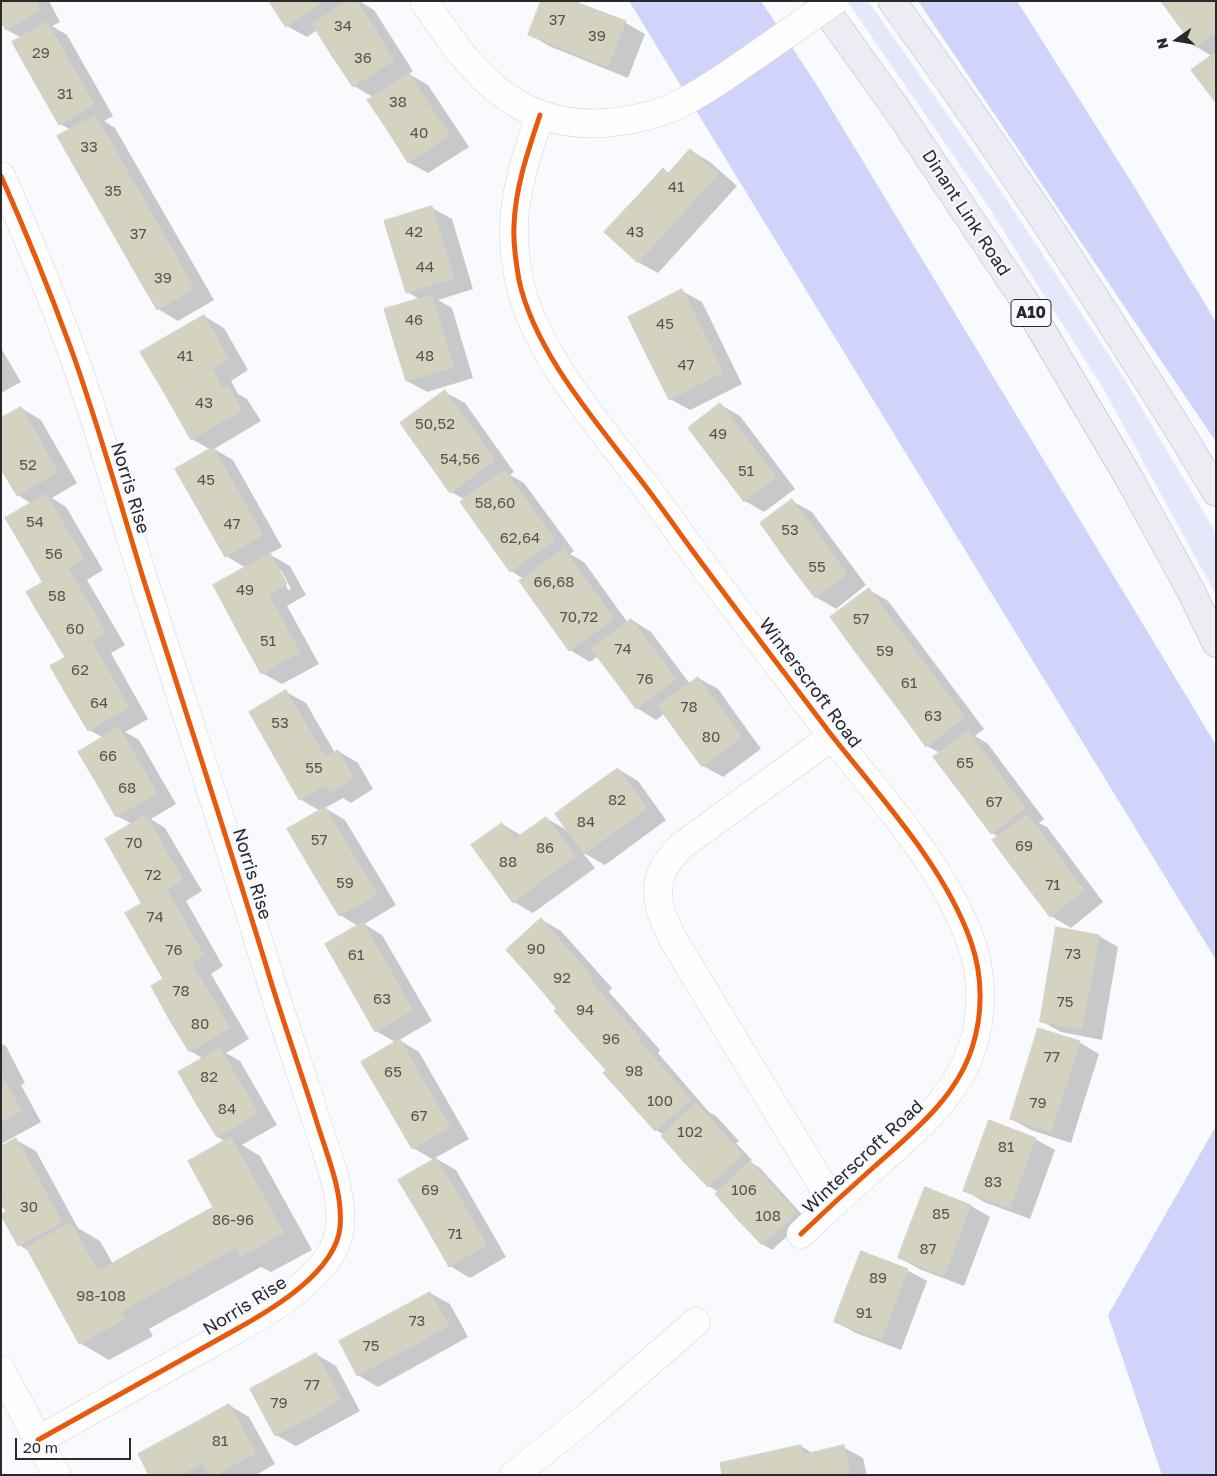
<!DOCTYPE html>
<html>
<head>
<meta charset="utf-8">
<style>
	body { margin:0 }
	#map { position:relative; width:1217px; height:1476px; overflow:hidden; background:#f9fafd; font-family:"Golos Text",sans-serif }
	canvas { display:block }
	.frame { position:absolute; inset:0; border:2px solid #2a2a2d; pointer-events:none }
	.north { position:absolute; left:1152px; top:15px; width:50px; height:50px; -webkit-text-stroke:4px #f8f9fe; paint-order:stroke; rotate:257deg; font-size:14px; font-weight:700; line-height:20px; text-align:center; color:#2a2a2d }
	.north::after { content:''; display:block; margin:auto; width:18px; height:22px; background:#2a2a2d; clip-path:polygon(50% 0,100% 100%,50% 72%,0 100%) }
	.scale { position:absolute; left:15px; top:1438px; width:116px; height:22px; box-sizing:border-box; border:2px solid #2a2a2d; border-top:0; padding-left:6px; font-size:15px; line-height:18px; white-space:nowrap; color:#2a2a2d; -webkit-text-stroke:4px #f8f9fe; paint-order:stroke }
</style>
</head>
<body>
<div id="map">
<canvas width="1217" height="1476"></canvas>
<div class="frame"></div>
<div class="north">N</div>
<div class="scale">20 m</div>
</div>
<script>
const ctx = document.querySelector('canvas').getContext('2d');
ctx.lineJoin = 'round';
function paint(path, color) {
  ctx.fillStyle = color;
  ctx.fill(path, 'evenodd');
}
function trace(path, color, width, dash) {
  ctx.strokeStyle = color;
  ctx.lineWidth = width;
  ctx.lineCap = dash ? 'butt' : 'round';
  ctx.setLineDash(dash || []);
  ctx.stroke(path);
}
function drawText(font, color, halo, rows, align = 'center') {
  ctx.font = font + ' "Golos Text",sans-serif';
  ctx.lineWidth = 4.5;
  ctx.setLineDash([]);
  ctx.textBaseline = 'middle';
  ctx.strokeStyle = halo;
  ctx.fillStyle = color;
  for (const [text, x, y, turn = 0] of rows) {
    ctx.save();
    ctx.translate(x, y);
    ctx.rotate((+turn || 0) * Math.PI / 180);
    ctx.textAlign = isNaN(turn) ? turn : align;
    if (halo) ctx.strokeText(text, 0, 0);
    ctx.fillText(text, 0, 0);
    ctx.restore();
  }
}
const green = new Path2D(`
	M 847,1 L 868,1 L 873,8 L 1000,190 L 1122,375 L 1216,533 L 1216,595 L 1104,390 L 984,200 Z`);
const forest = new Path2D(`
	M 629,1 L 761,1 L 815,82 L 1216,745 L 1216,960 Z
	M 918,1 L 1017,1 L 1129,178 L 1216,322 L 1216,442 Z
	M 1216,1126 L 1216,1475 L 1162,1475 L 1108,1315 Z`);
const shadow = new Path2D(`
	M 1,1 L 49,1 L 60,22 L 52,26 L 67,35 L 113,116 L 104,121 L 115,128 L 214,300 L 178,321 L 158,309 L 71,130 L 60,124 L 22,38 L 7,30 L 1,19 Z
	M 271,1 L 347,1 L 348,3 L 350,1 L 359,1 L 374,10 L 413,71 L 409,74 L 428,85 L 469,147 L 428,173 L 408,162 L 373,97 L 354,86 L 317,30 L 307,37 L 287,26 Z
	M 572,1 L 626,23 L 645,34 L 628,78 L 549,46 L 529,34 Z
	M 1216,1 L 1216,101 L 1212,56 L 1195,46 Z
	M 690,150 L 710,162 L 737,186 L 658,273 L 638,262 L 663,169 L 669,173 Z
	M 432,208 L 452,219 L 473,289 L 438,300 L 452,308 L 473,378 L 427,392 L 407,381 L 421,300 L 407,292 Z
	M 682,291 L 702,302 L 742,384 L 690,410 L 670,399 Z
	M 204,316 L 224,328 L 248,370 L 231,381 L 238,394 L 247,399 L 261,421 L 214,449 L 233,460 L 282,547 L 269,554 L 290,566 L 306,595 L 287,606 L 319,664 L 282,684 L 262,673 L 246,568 L 226,556 L 211,450 L 192,439 L 142,353 ZM 278,570 L 281,570 L 291,589 L 288,590 Z
	M 1,348 L 21,382 L 1,393 Z
	M 445,392 L 465,403 L 514,472 L 510,475 L 524,483 L 574,551 L 570,554 L 584,562 L 628,623 L 632,620 L 651,632 L 690,684 L 698,678 L 718,689 L 761,749 L 723,777 L 703,766 L 664,714 L 656,720 L 637,708 L 598,656 L 590,662 L 570,650 L 520,582 L 524,579 L 511,571 L 466,500 L 451,492 Z
	M 721,405 L 740,416 L 795,489 L 764,512 L 745,501 Z
	M 21,408 L 41,420 L 77,483 L 52,498 L 66,507 L 103,570 L 87,580 L 125,645 L 111,653 L 148,719 L 125,732 L 139,740 L 176,804 L 151,819 L 165,828 L 202,891 L 186,901 L 223,966 L 211,974 L 249,1039 L 226,1053 L 240,1061 L 277,1125 L 242,1145 L 260,1156 L 312,1250 L 271,1272 L 261,1267 L 149,1329 L 153,1336 L 109,1360 L 80,1343 L 29,1251 L 19,1245 L 7,1212 L 16,1140 L 36,1151 L 78,1228 L 100,1241 L 113,1264 L 215,1208 L 226,1142 L 218,1137 L 204,1059 L 190,1051 L 165,979 L 144,904 L 132,824 L 117,816 L 104,738 L 89,730 L 66,658 L 28,593 L 45,583 L 32,504 L 18,495 Z
	M 792,501 L 812,512 L 866,585 L 836,609 L 816,597 Z
	M 869,590 L 888,601 L 984,729 L 975,736 L 988,744 L 1044,819 L 1039,823 L 1047,827 L 1103,902 L 1071,928 L 1051,916 L 999,837 L 992,833 L 940,753 L 927,746 Z
	M 286,692 L 306,703 L 335,753 L 338,751 L 358,763 L 373,789 L 351,803 L 343,798 L 325,808 L 345,820 L 396,905 L 364,924 L 382,935 L 432,1021 L 399,1040 L 419,1052 L 469,1139 L 435,1158 L 456,1170 L 506,1257 L 470,1278 L 450,1266 L 399,1180 L 434,1160 L 413,1148 L 397,1043 L 376,1031 L 358,926 L 340,915 L 320,811 L 300,799 L 250,713 Z
	M 618,769 L 638,781 L 666,820 L 605,865 L 582,852 L 595,868 L 533,913 L 514,902 L 502,824 L 522,836 L 546,818 L 570,832 Z
	M 542,920 L 561,931 L 612,988 L 609,992 L 660,1050 L 658,1053 L 709,1112 L 716,1116 L 739,1141 L 736,1143 L 752,1160 L 750,1162 L 760,1168 L 806,1219 L 772,1250 L 762,1244 L 719,1192 L 708,1186 L 664,1135 L 656,1130 L 605,1073 L 608,1070 L 556,1011 L 559,1009 Z
	M 1099,936 L 1118,947 L 1102,1040 L 1061,1032 L 1041,1021 Z
	M 1079,1042 L 1099,1054 L 1071,1143 L 1031,1130 L 1011,1119 Z
	M 1,1044 L 6,1046 L 25,1083 L 21,1085 L 41,1122 L 1,1144 Z
	M 1035,1139 L 1055,1150 L 1030,1219 L 984,1202 L 964,1190 Z
	M 971,1206 L 990,1217 L 964,1286 L 919,1269 L 899,1257 Z
	M 907,1270 L 927,1281 L 901,1350 L 856,1333 L 836,1322 Z
	M 430,1293 L 450,1304 L 468,1337 L 378,1387 L 358,1375 L 340,1342 Z
	M 316,1354 L 336,1366 L 360,1411 L 296,1446 L 276,1435 Z
	M 229,1405 L 249,1417 L 275,1464 L 256,1475 L 151,1475 L 140,1454 Z
	M 801,1446 L 814,1454 L 843,1447 L 863,1458 L 867,1475 L 722,1475 Z`);
const building = new Path2D(`
	M 1,1 L 36,1 L 41,10 L 6,30 L 1,22 Z
	M 269,1 L 325,1 L 286,27 Z
	M 347,1 L 357,1 L 375,29 L 332,56 L 312,24 Z
	M 541,1 L 575,1 L 586,6 L 568,51 L 528,35 Z
	M 1161,1 L 1216,1 L 1216,32 L 1195,47 Z
	M 586,6 L 626,21 L 608,67 L 568,51 Z
	M 47,22 L 71,63 L 35,83 L 12,42 Z
	M 375,29 L 394,60 L 353,87 L 332,56 Z
	M 1216,52 L 1216,103 L 1191,70 Z
	M 71,63 L 94,104 L 59,125 L 35,83 Z
	M 409,73 L 429,104 L 388,131 L 367,100 Z
	M 429,104 L 450,135 L 408,163 L 388,131 Z
	M 95,115 L 120,158 L 82,180 L 57,136 Z
	M 690,149 L 718,174 L 667,231 L 633,201 L 663,168 L 668,173 Z
	M 120,158 L 145,202 L 107,223 L 82,180 Z
	M 633,201 L 667,231 L 638,263 L 604,232 Z
	M 145,202 L 170,245 L 132,267 L 107,223 Z
	M 432,206 L 443,242 L 395,257 L 384,221 Z
	M 443,242 L 454,278 L 406,293 L 395,257 Z
	M 170,245 L 194,289 L 157,310 L 132,267 Z
	M 682,289 L 703,331 L 648,358 L 628,317 Z
	M 432,295 L 443,331 L 395,346 L 384,309 Z
	M 204,315 L 229,359 L 166,396 L 140,352 Z
	M 443,331 L 454,367 L 406,381 L 395,346 Z
	M 703,331 L 723,372 L 669,400 L 648,358 Z
	M 212,369 L 223,389 L 228,386 L 242,410 L 191,440 L 166,396 Z
	M 445,390 L 470,425 L 425,458 L 400,423 Z
	M 720,403 L 748,440 L 716,465 L 688,428 Z
	M 21,407 L 40,440 L 1,462 L 1,418 Z
	M 470,425 L 495,460 L 450,493 L 425,458 Z
	M 40,440 L 58,472 L 17,496 L 1,469 L 1,462 Z
	M 748,440 L 776,477 L 744,502 L 716,465 Z
	M 213,447 L 238,491 L 200,513 L 175,469 Z
	M 504,470 L 530,505 L 485,537 L 460,502 Z
	M 238,491 L 263,535 L 225,557 L 200,513 Z
	M 46,494 L 65,526 L 24,550 L 5,518 Z
	M 792,499 L 820,536 L 787,561 L 760,523 Z
	M 530,505 L 555,540 L 510,572 L 485,537 Z
	M 65,526 L 84,559 L 43,583 L 24,550 Z
	M 820,536 L 847,574 L 815,598 L 787,561 Z
	M 564,549 L 589,584 L 544,616 L 519,581 Z
	M 270,553 L 287,584 L 268,594 L 276,608 L 237,630 L 213,585 Z
	M 68,568 L 87,600 L 45,624 L 26,592 Z
	M 589,584 L 614,619 L 569,651 L 544,616 Z
	M 869,588 L 893,621 L 854,650 L 830,617 Z
	M 87,600 L 106,633 L 65,657 L 45,624 Z
	M 276,608 L 300,652 L 261,674 L 237,630 Z
	M 631,619 L 654,649 L 614,679 L 591,649 Z
	M 893,621 L 917,653 L 878,682 L 854,650 Z
	M 92,642 L 110,674 L 69,699 L 50,666 Z
	M 654,649 L 676,679 L 636,709 L 614,679 Z
	M 917,653 L 941,685 L 902,714 L 878,682 Z
	M 110,674 L 129,707 L 88,731 L 69,699 Z
	M 698,677 L 720,707 L 680,737 L 658,706 Z
	M 941,685 L 965,717 L 926,747 L 902,714 Z
	M 286,690 L 312,734 L 274,756 L 249,712 Z
	M 720,707 L 742,737 L 702,767 L 680,737 Z
	M 119,727 L 138,760 L 97,784 L 78,752 Z
	M 968,731 L 996,769 L 962,795 L 933,757 Z
	M 312,734 L 325,757 L 338,750 L 354,778 L 330,792 L 326,785 L 299,800 L 274,756 Z
	M 138,760 L 157,793 L 116,817 L 97,784 Z
	M 618,768 L 647,808 L 616,831 L 586,791 Z
	M 996,769 L 1025,808 L 991,834 L 962,795 Z
	M 586,791 L 616,831 L 584,854 L 555,814 Z
	M 325,807 L 351,851 L 313,873 L 287,829 Z
	M 1027,814 L 1056,852 L 1021,879 L 992,840 Z
	M 146,815 L 164,847 L 123,871 L 105,839 Z
	M 546,817 L 576,856 L 544,879 L 515,839 Z
	M 502,823 L 544,879 L 513,903 L 471,845 Z
	M 164,847 L 183,879 L 142,904 L 123,871 Z
	M 351,851 L 377,894 L 339,916 L 313,873 Z
	M 1056,852 L 1084,891 L 1050,917 L 1021,879 Z
	M 167,889 L 185,922 L 144,946 L 125,913 Z
	M 541,918 L 567,948 L 532,979 L 506,950 Z
	M 185,922 L 204,955 L 163,979 L 144,946 Z
	M 363,922 L 388,966 L 350,988 L 325,944 Z
	M 1056,927 L 1099,935 L 1091,982 L 1048,974 Z
	M 567,948 L 593,977 L 557,1009 L 532,979 Z
	M 191,962 L 211,995 L 169,1019 L 151,986 Z
	M 388,966 L 413,1010 L 375,1032 L 350,988 Z
	M 1048,974 L 1091,982 L 1082,1029 L 1040,1022 Z
	M 590,980 L 615,1009 L 580,1041 L 554,1011 Z
	M 211,995 L 230,1028 L 189,1052 L 169,1019 Z
	M 615,1009 L 641,1038 L 606,1070 L 580,1041 Z
	M 1038,1028 L 1080,1041 L 1066,1087 L 1024,1074 Z
	M 400,1039 L 425,1083 L 387,1106 L 361,1062 Z
	M 639,1041 L 665,1070 L 629,1102 L 603,1073 Z
	M 220,1048 L 239,1081 L 197,1105 L 178,1072 Z
	M 665,1070 L 691,1100 L 655,1131 L 629,1102 Z
	M 1,1074 L 22,1111 L 1,1122 Z
	M 1024,1074 L 1066,1087 L 1051,1132 L 1010,1119 Z
	M 239,1081 L 258,1113 L 217,1137 L 197,1105 Z
	M 425,1083 L 450,1127 L 412,1149 L 387,1106 Z
	M 696,1103 L 720,1129 L 684,1162 L 661,1136 Z
	M 989,1120 L 1036,1138 L 1023,1173 L 976,1156 Z
	M 720,1129 L 743,1154 L 708,1187 L 684,1162 Z
	M 231,1137 L 284,1233 L 241,1256 L 236,1248 L 178,1280 L 155,1239 L 213,1207 L 188,1161 Z
	M 16,1138 L 37,1176 L 1,1195 L 1,1146 Z
	M 976,1156 L 1023,1173 L 1010,1208 L 963,1191 Z
	M 436,1158 L 462,1201 L 424,1223 L 398,1180 Z
	M 750,1161 L 774,1187 L 738,1220 L 715,1194 Z
	M 37,1176 L 62,1222 L 18,1246 L 1,1215 L 6,1211 L 1,1204 L 1,1195 Z
	M 774,1187 L 797,1213 L 762,1245 L 738,1220 Z
	M 925,1187 L 971,1205 L 958,1240 L 911,1223 Z
	M 462,1201 L 487,1245 L 449,1267 L 424,1223 Z
	M 71,1223 L 98,1271 L 155,1239 L 178,1280 L 121,1312 L 125,1319 L 79,1344 L 26,1247 Z
	M 911,1223 L 958,1240 L 944,1276 L 898,1258 Z
	M 861,1251 L 908,1269 L 895,1304 L 847,1287 Z
	M 847,1287 L 895,1304 L 881,1340 L 834,1322 Z
	M 430,1292 L 449,1326 L 403,1351 L 384,1317 Z
	M 384,1317 L 403,1351 L 357,1376 L 339,1341 Z
	M 316,1353 L 341,1399 L 309,1418 L 283,1371 Z
	M 283,1371 L 309,1418 L 275,1436 L 250,1389 Z
	M 229,1404 L 256,1453 L 216,1475 L 209,1475 L 184,1429 Z
	M 184,1429 L 202,1463 L 181,1475 L 149,1475 L 138,1454 Z
	M 801,1445 L 808,1475 L 765,1475 L 761,1454 Z
	M 844,1445 L 850,1475 L 808,1475 L 803,1455 Z
	M 761,1454 L 765,1475 L 722,1475 L 720,1463 Z`);
const minor = new Path2D(`
	M 424,1 C 470,70 513,129 605,123 C 628,121 650,117 671,108 C 702,94 730,73 758,54
	M 540,115 C 528,151 515,188 514,226 C 513,244 516,263 519,280 C 534,350 593,418 636,474 C 655,498 673,524 692,550 C 737,611 783,671 829,732 C 879,796 944,865 971,942 C 983,976 983,1015 972,1048 C 956,1098 913,1132 875,1166 C 850,1188 825,1211 801,1234
	M 1,176 C 26,232 49,289 70,346 C 98,423 120,503 144,581 C 187,716 231,850 272,985 C 287,1033 304,1081 319,1129 C 329,1160 343,1194 340,1227 C 336,1272 271,1310 235,1330 L 38,1440
	M 833,736 L 681,846 C 674,854 666,862 662,872 C 652,896 663,920 674,941 L 833,1203
	M 1,1370 L 57,1475
	M 514,1475 L 588,1416 L 696,1322`);
const major = new Path2D(`
	M 819,1 L 896,108 L 1022,297 L 1129,478 L 1191,591 L 1216,643
	M 892,1 C 976,117 1056,235 1132,356 C 1161,401 1189,446 1216,492`);
const minorBridge = new Path2D(`
	M 758,54 L 834,1`);
const cycleway = new Path2D(`
	M 540,115 C 528,151 515,188 514,226 C 513,244 516,263 519,280 C 534,350 593,418 636,474 C 655,498 673,524 692,550 C 737,611 783,671 829,732 C 879,796 944,865 971,942 C 983,976 983,1015 972,1048 C 956,1098 913,1132 875,1166 C 850,1188 825,1211 801,1234
	M 1,176 C 26,232 49,289 70,346 C 98,423 120,503 144,581 C 187,716 231,850 272,985 C 287,1033 304,1081 319,1129 C 329,1160 343,1194 340,1227 C 336,1272 271,1310 235,1330 L 38,1440`);
const numberNames = [
	["37",557,20],
	["34",343,26],
	["39",597,36],
	["29",41,53],
	["36",363,58],
	["31",65,94],
	["38",398,102],
	["40",419,133],
	["33",89,147],
	["41",676,187],
	["35",113,191],
	["42",414,232],
	["43",635,232],
	["37",138,234],
	["44",425,267],
	["39",163,278],
	["46",414,320],
	["45",665,324],
	["41",185,356],
	["48",425,356],
	["47",686,365],
	["43",204,403],
	["50,52",435,424],
	["49",718,434],
	["54,56",460,459],
	["52",28,465],
	["51",746,471],
	["45",206,480],
	["58,60",495,503],
	["54",35,522],
	["47",232,524],
	["53",790,530],
	["62,64",520,538],
	["56",54,554],
	["55",817,567],
	["66,68",554,582],
	["49",245,590],
	["58",57,596],
	["70,72",579,617],
	["57",861,619],
	["60",75,629],
	["51",268,641],
	["74",623,649],
	["59",885,651],
	["62",80,670],
	["76",645,679],
	["61",909,683],
	["64",99,703],
	["78",689,707],
	["63",933,716],
	["53",280,723],
	["80",711,737],
	["66",108,756],
	["65",965,763],
	["55",314,768],
	["68",127,788],
	["82",617,800],
	["67",994,802],
	["84",586,822],
	["57",319,840],
	["70",134,843],
	["69",1024,846],
	["86",545,848],
	["88",508,862],
	["72",153,875],
	["59",345,883],
	["71",1053,885],
	["74",155,917],
	["90",536,949],
	["76",174,950],
	["73",1073,954],
	["61",356,955],
	["92",562,978],
	["78",181,991],
	["63",382,999],
	["75",1065,1002],
	["94",585,1010],
	["80",200,1024],
	["96",611,1039],
	["77",1052,1057],
	["98",634,1071],
	["65",393,1072],
	["82",209,1077],
	["100",660,1101],
	["79",1038,1103],
	["84",227,1109],
	["67",419,1116],
	["102",690,1132],
	["81",1006,1147],
	["83",993,1182],
	["69",430,1190],
	["106",744,1190],
	["30",29,1207],
	["85",941,1214],
	["108",768,1216],
	["86-96",233,1220],
	["71",455,1234],
	["87",928,1249],
	["89",878,1278],
	["98-108",101,1296],
	["91",864,1313],
	["73",417,1321],
	["75",371,1346],
	["77",312,1385],
	["79",279,1403],
	["81",220,1441]
];
const shields = [
	[1031,313,40]
];
const shieldNames = [
	["A10",1031,313]
];
const streetNames = [
	["Dinant Link Road",966,213,57],
	["Norris Rise",130,488,73],
	["Winterscroft Road",810,683,53],
	["Norris Rise",252,874,73],
	["Winterscroft Road",863,1157,-43],
	["Norris Rise",245,1306,-32]
];
paint(green, '#e5e8fa');
paint(forest, '#d0d4fb');
paint(shadow, '#0003');
paint(building, '#d6d2c0');
trace(building, '#cfcfce', 1);
trace(minor, '#d3d4d7', 29);
trace(major, '#b5b6c3', 29);
trace(minor, '#fefeff', 28);
trace(major, '#ecedf4', 28);
trace(minorBridge, '#d3d4d7', 29, []);
trace(minorBridge, '#fefeff', 28);
trace(cycleway, '#e8590c', 5);
drawText('15px', '#555452', null, numberNames);
for (const [x, y, w] of shields) {
  const box = new Path2D();
  box.roundRect(x - w / 2, y - 13.5, w, 27, 4);
  ctx.fillStyle = '#f8f9fe';
  ctx.fill(box);
  trace(box, '#2a2a2d', 1);
}
drawText('bold 16px', '#2a2a2d', null, shieldNames);
drawText('18px', '#2a2a2d', '#f8f9fe', streetNames);
</script>
</body>
</html>
